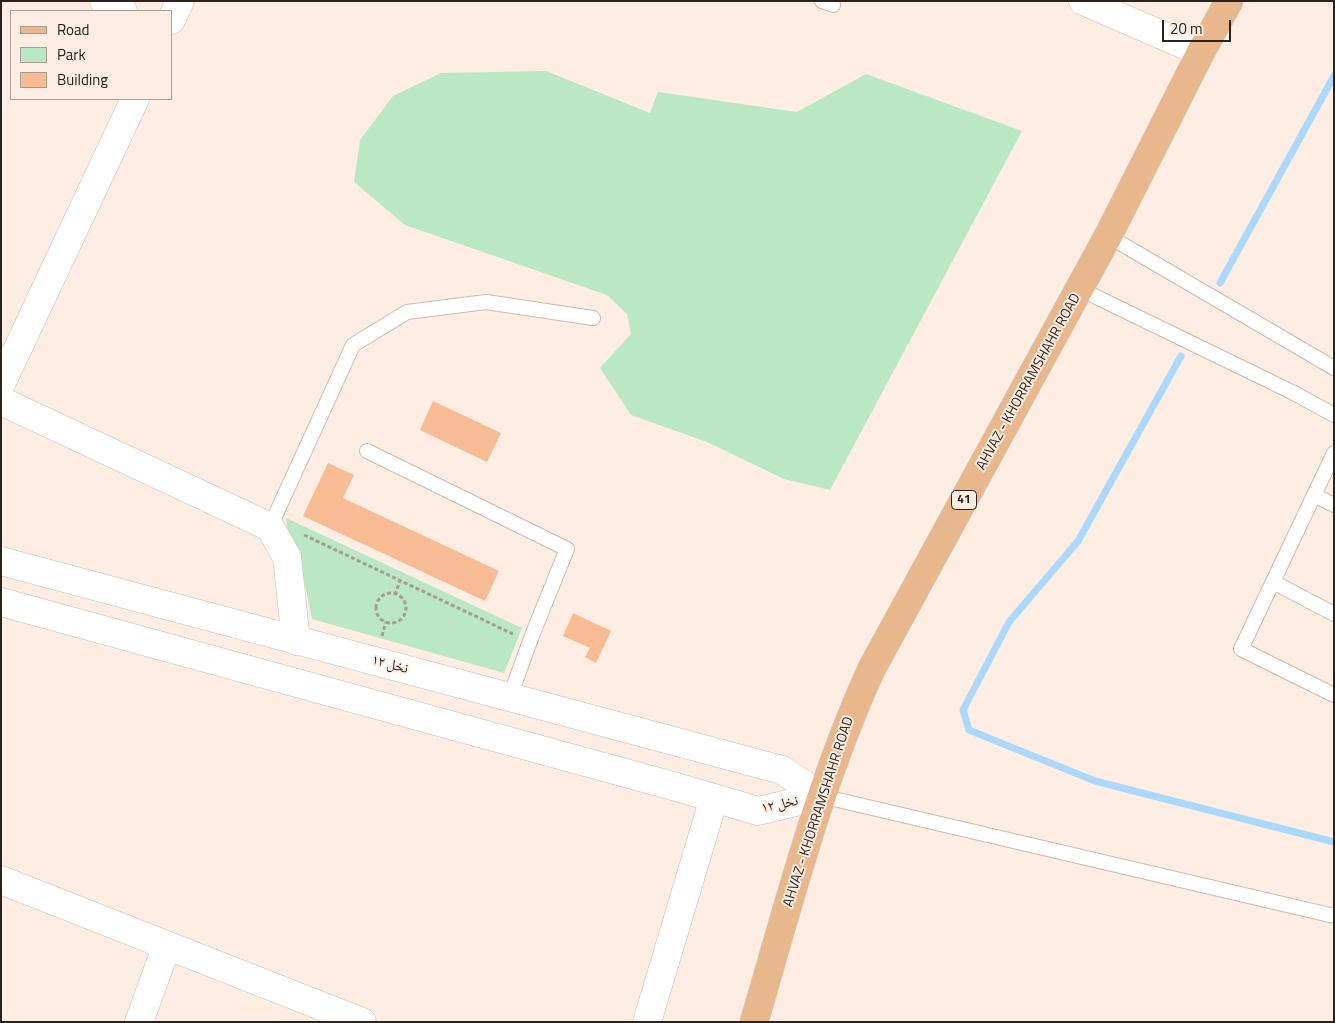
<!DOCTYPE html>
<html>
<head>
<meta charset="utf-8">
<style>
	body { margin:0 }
	#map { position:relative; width:1335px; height:1023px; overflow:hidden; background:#fdede2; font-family:"Titillium Web",sans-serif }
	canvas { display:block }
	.frame { position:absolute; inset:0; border:2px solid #29221d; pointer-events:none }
	.legend { position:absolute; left:10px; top:10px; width:162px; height:90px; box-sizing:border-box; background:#fdede2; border:1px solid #a89c93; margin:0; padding:6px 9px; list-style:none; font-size:15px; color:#29221d }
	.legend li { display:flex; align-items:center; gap:10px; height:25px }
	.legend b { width:25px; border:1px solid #a89c93 }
	.scale { position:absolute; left:1162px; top:20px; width:69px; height:22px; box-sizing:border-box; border:2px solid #29221d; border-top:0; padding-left:6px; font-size:15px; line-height:18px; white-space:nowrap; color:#29221d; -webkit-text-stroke:4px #fdede2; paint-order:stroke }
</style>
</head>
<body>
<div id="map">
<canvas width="1335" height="1023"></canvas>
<div class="frame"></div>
<ul class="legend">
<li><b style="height:6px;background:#e9b78c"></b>Road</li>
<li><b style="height:14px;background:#bae8c5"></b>Park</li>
<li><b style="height:14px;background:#f8bc95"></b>Building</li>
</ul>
<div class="scale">20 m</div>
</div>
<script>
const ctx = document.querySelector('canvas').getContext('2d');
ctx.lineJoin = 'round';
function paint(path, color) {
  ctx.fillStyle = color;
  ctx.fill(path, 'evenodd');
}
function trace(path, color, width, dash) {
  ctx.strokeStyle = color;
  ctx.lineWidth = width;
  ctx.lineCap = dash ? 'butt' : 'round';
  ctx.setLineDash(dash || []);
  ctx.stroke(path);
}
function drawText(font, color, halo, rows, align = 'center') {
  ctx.font = font + ' "Titillium Web","Noto Naskh Arabic",sans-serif';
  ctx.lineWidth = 4;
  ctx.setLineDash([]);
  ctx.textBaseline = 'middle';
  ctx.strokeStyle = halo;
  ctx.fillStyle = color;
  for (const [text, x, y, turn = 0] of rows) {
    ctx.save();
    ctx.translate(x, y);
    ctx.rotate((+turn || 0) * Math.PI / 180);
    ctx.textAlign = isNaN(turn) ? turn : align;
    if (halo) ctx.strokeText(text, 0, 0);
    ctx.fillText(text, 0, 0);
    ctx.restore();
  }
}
const green = new Path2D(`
	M 546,71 L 650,113 L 658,92 L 797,112 L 866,74 L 1022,131 L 830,490 L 784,479 L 707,442 L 631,415 L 600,368 L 631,334 L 627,314 L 607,295 L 405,225 L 354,182 L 360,140 L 393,96 L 441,73 Z
	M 286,518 L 522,628 L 504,673 L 312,619 L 303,575 L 289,539 Z`);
const stream = new Path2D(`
	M 1220,283 L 1334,76
	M 1181,356 L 1078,541 L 1009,622 L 963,710 L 969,730 L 1095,781 L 1334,842`);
const building = new Path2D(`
	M 433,401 L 501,433 L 487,462 L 420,430 Z
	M 328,463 L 354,475 L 343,498 L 499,571 L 485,601 L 303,516 Z
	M 573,613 L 611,631 L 596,663 L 585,657 L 590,648 L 563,636 Z`);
const path = new Path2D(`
	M 304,535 L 513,634
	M376 608a15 15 0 1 1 30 0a15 15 0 1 1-30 0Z
	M 395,595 L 400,580
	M 382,636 L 386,622`);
const service = new Path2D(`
	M 822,1 L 833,5
	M 1108,236 L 1334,368
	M 1080,289 L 1294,393 L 1334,415
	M 367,451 L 567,549 L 533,633 L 510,696
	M 1334,453 L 1241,649 L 1334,695
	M 1314,495 L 1334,505
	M 270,527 L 353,345 L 407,312 L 486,302 L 593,318
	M 1273,582 L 1334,614
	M 821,796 L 1334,916`);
const minor = new Path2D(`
	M 104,1 L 123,11
	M 1083,1 L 1201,52
	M 171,20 L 180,1
	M 1,384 L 135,99
	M 1,401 L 270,527 L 287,557 L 296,641
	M 1,561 L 782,770 L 821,796
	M 1,602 L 673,786 L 758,811 L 821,796
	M 1,880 L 362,1022
	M 139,1022 L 167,945
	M 647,1022 L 714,798`);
const primary = new Path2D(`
	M 754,1022 C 789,903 820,781 872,668 L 1108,236 L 1201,52 L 1229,1`);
const shields = [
	[964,500,25]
];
const shieldNames = [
	["41",964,500]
];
const streetNames = [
	["AHVAZ - KHORRAMSHAHR ROAD",1029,382,-61],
	["نخل ۱۲",390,665,15],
	["نخل ۱۲",780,805,-12],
	["AHVAZ - KHORRAMSHAHR ROAD",819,812,-72]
];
paint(green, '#bae8c5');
trace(stream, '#abd9fd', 7);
paint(building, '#f8bc95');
trace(service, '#cfbcaf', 16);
trace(minor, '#cfbcaf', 29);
trace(primary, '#d4d3d2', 29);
trace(path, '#a89c93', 3, [4, 2.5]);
trace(service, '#fff', 14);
trace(minor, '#fff', 28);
trace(primary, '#e9b78c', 28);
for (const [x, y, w] of shields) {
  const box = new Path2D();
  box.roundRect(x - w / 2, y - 9.5, w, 19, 4);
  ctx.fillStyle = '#fdede2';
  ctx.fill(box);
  trace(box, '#29221d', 1);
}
drawText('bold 12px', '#29221d', null, shieldNames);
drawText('14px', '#29221d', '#fdede2', streetNames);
</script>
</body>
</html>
